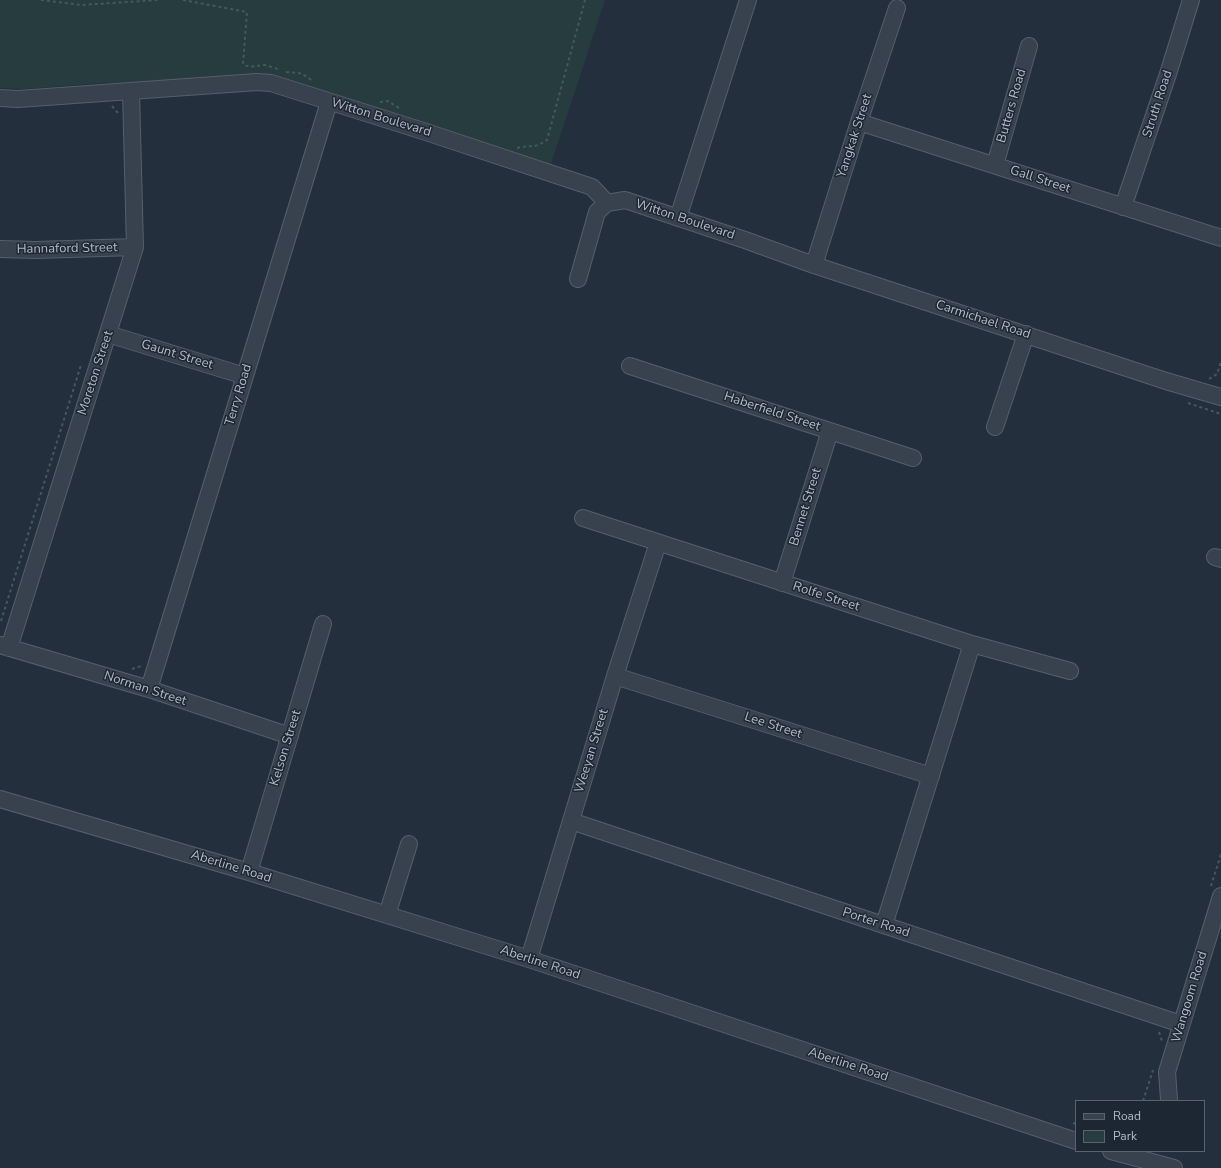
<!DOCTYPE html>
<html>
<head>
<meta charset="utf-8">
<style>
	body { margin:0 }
	#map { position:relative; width:1221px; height:1168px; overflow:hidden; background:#242f3e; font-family:"Nunito Sans",sans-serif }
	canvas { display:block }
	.legend { position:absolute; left:1075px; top:1100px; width:130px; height:52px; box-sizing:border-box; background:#1d2633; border:1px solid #59626f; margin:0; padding:5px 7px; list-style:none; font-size:12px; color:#b4bcc9 }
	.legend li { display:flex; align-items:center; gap:8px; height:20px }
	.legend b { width:20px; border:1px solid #59626f }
</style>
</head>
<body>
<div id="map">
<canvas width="1221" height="1168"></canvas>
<ul class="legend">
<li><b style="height:5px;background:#38414e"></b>Road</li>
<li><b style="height:11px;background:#263c3f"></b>Park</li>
</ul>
</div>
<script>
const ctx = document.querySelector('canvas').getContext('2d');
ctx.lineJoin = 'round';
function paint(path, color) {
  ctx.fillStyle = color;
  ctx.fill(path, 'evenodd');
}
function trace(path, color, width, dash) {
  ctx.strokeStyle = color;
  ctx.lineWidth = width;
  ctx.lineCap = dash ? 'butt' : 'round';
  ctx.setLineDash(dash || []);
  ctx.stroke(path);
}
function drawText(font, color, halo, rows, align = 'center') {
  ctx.font = font + ' "Nunito Sans",sans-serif';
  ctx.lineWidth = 3;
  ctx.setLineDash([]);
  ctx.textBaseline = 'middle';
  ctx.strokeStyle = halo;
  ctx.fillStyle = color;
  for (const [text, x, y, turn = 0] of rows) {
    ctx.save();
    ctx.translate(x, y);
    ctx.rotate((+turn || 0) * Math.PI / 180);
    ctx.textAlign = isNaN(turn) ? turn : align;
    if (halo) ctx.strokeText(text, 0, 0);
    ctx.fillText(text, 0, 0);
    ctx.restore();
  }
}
const green = new Path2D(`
	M 0,0 L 605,0 L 548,173 L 264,82 L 102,83 L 24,89 L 0,88 Z`);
const path = new Path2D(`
	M 41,0 L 81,5 L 159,0
	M 183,0 L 247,12 L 243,64 C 251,69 257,65 265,65 C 269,66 274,68 278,69
	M 286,72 C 298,73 301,72 311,80
	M 380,102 L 388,101 L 399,108
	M 112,106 L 118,113
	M 517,148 C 532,144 532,150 547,140 L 585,0
	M 1209,379 L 1217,374 L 1221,362
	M 1188,403 L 1221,414
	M 1,621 L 81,365
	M 132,669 L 141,666
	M 1211,886 L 1221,854
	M 1159,1032 L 1162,1041
	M 1143,1101 L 1153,1070
	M 1073,1123 L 1076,1124`);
const minor = new Path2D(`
	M 0,98 L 18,99 L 257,82 L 271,83 L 423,131 L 592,187 L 607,203 L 625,200 L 745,240 L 814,265 L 1166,381 L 1221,397
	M 859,122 L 1221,238
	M 995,165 L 1029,46
	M 1123,207 L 1168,74 L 1191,0
	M 678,218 L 748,0
	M 0,249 L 35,250 L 135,247
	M 814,265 L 859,122 L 897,8
	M 578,279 L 597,212 L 607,203
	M 108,334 L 245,376
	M 630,366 L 913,458
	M 995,427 L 1026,334
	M 583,518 L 972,644 L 1070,671
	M 1215,557 L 1221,559
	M 782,583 L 830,431
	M 0,645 L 149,689 L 290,736
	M 9,648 L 135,247 L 131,92
	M 615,676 L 931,776
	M 149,689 L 329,102
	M 0,799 L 249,872 L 529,959 L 1076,1141
	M 571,821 L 1181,1024
	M 249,872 L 323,624
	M 387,915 L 409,844
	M 884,925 L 972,644
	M 529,959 L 615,676 L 658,543
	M 1169,1099 L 1167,1072 L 1221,896
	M 1111,1151 L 1174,1168`);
const streetNames = [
	["Struth Road",1158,104,-72],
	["Butters Road",1012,106,-74],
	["Witton Boulevard",381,118,17],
	["Yangkak Street",855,136,-72],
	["Gall Street",1040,180,18],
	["Witton Boulevard",685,220,18],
	["Hannaford Street",67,249,-1],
	["Carmichael Road",983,320,18],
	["Gaunt Street",177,355,17],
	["Moreton Street",96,373,-72],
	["Terry Road",239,395,-73],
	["Haberfield Street",772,412,18],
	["Bennet Street",806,507,-73],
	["Rolfe Street",826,597,18],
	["Norman Street",145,689,18],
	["Lee Street",773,726,18],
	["Kelson Street",286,748,-73],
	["Weeyan Street",592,751,-73],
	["Aberline Road",231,867,17],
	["Porter Road",876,923,18],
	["Aberline Road",540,963,18],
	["Wangoom Road",1190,997,-73],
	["Aberline Road",848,1065,18]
];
paint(green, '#263c3f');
trace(minor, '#565f6c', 18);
trace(path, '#44595c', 2, [3, 3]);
trace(minor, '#38414e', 16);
drawText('13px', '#b4bcc9', '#1d2633', streetNames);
</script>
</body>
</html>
